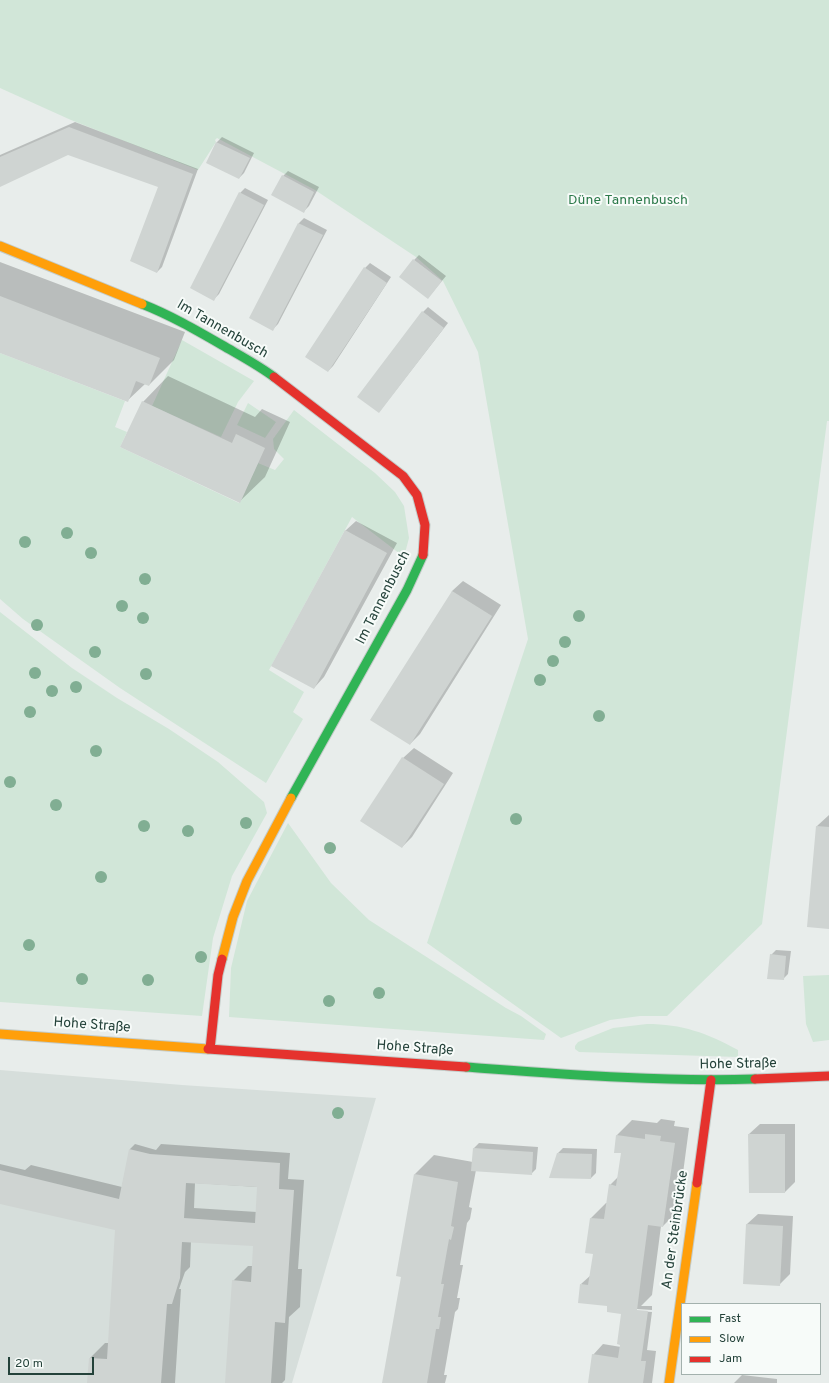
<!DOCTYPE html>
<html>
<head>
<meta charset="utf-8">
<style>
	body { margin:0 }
	#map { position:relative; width:829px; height:1383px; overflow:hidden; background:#e8edeb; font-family:Overpass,sans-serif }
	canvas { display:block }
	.legend { position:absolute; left:681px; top:1303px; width:140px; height:72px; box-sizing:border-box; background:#f7fbf9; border:1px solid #a3b1ad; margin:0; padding:5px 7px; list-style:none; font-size:12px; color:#24423a }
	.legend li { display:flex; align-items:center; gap:8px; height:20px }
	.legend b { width:20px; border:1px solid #a3b1ad }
	.scale { position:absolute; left:8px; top:1357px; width:86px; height:18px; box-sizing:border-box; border:2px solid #24423a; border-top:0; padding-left:5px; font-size:12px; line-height:14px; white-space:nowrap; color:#24423a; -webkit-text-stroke:3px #f7fbf9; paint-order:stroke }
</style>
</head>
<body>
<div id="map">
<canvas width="829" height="1383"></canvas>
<ul class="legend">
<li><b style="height:5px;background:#30b455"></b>Fast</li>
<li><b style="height:5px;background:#ff9f0a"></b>Slow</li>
<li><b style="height:5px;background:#e5322d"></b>Jam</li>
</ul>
<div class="scale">20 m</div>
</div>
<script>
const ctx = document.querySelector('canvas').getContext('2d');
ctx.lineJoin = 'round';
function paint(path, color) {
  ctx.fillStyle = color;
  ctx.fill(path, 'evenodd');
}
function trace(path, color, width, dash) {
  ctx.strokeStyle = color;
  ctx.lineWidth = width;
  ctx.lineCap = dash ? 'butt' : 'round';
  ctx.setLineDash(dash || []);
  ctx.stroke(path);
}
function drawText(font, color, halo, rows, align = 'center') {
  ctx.font = font + ' Overpass,sans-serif';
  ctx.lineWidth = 4;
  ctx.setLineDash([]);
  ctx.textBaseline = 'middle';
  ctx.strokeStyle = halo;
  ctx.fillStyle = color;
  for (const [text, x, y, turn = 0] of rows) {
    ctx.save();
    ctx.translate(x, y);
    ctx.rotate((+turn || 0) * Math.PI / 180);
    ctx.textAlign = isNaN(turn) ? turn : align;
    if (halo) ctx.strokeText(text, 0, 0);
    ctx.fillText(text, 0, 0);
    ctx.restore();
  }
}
const built = new Path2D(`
	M 0,1070 L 182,1085 L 376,1098 L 292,1383 L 0,1383 Z`);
const green = new Path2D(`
	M 0,0 L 829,0 L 829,421 L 827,421 L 762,924 L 667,1016 L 640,1016 L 610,1020 L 561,1038 L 427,943 L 528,639 L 478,352 L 443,281 L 416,257 L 315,190 L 217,138 L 215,140 L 216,142 L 198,170 L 71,120 L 0,88 Z
	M 182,340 L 254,381 L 238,402 L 221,437 L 152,406 Z
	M 0,353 L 125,401 L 115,427 L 127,432 L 120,447 L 239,503 L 258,463 L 275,470 L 284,459 L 274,449 L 273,439 L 294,410 L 375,473 L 395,492 L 404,506 L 409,538 L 404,557 L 352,517 L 269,670 L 304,692 L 293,712 L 303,719 L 266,783 L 120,688 L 23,619 L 0,599 Z
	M 248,403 L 276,422 L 265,438 L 237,425 Z
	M 0,612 L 72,668 L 117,698 L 169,729 L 218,762 L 264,802 L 267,813 L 232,876 L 213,938 L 202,1016 L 0,1002 Z
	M 288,823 L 331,883 L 369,920 L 506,1008 L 521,1016 L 546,1034 L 544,1040 L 229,1017 L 231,968 L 247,901 Z
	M 829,975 L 829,1040 L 813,1042 L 806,1024 L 803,976 Z
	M 647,1024 C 682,1024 707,1033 738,1050 L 738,1057 L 579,1052 L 575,1049 L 575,1046 L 578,1042 L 613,1028 Z`);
const shadow = new Path2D(`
	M 75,122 L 198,169 L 162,267 L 157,272 L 159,186 L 68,154 L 0,186 L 0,155 Z
	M 222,137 L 254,153 L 244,173 L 239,178 L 208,162 L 217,142 Z
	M 288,171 L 319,187 L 309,206 L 304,211 L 283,176 Z
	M 245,188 L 268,200 L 219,294 L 214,299 L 240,193 Z
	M 304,218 L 327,230 L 278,324 L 273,329 L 299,223 Z
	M 419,255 L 446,276 L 432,293 L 414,260 Z
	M 0,262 L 185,332 L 174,360 L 149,385 L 145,384 L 127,401 L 0,352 Z
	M 370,263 L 391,277 L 333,366 L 328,371 L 365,268 Z
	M 428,307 L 448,323 L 379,412 L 423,312 Z
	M 168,376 L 255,417 L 262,409 L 290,422 L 265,477 L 239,502 L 143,402 Z
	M 356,521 L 397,543 L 324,677 L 314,688 L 345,531 Z
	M 463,581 L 501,605 L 420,734 L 410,744 L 452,591 Z
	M 414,748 L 453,773 L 412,837 L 402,847 L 403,758 Z
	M 829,815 L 829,928 L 817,826 Z
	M 776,950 L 791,951 L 788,974 L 783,979 L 771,955 Z
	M 661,1119 L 675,1121 L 674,1126 L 689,1128 L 678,1211 L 663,1226 L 661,1226 L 652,1295 L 641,1306 L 652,1306 L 652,1310 L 637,1309 L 636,1311 L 652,1312 L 647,1350 L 656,1351 L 652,1383 L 589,1383 L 593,1355 L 603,1344 L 621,1347 L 622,1313 L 608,1306 L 581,1284 L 591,1275 L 594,1253 L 591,1218 L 606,1203 L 607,1203 L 610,1185 L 619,1176 L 622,1152 L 617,1135 L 632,1120 L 657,1123 Z
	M 760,1124 L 795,1124 L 795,1182 L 785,1192 L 749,1134 Z
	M 479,1143 L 538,1147 L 536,1169 L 531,1174 L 476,1170 L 469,1207 L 472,1208 L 470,1219 L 467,1223 L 460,1265 L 463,1265 L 457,1298 L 460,1298 L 458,1309 L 455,1312 L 444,1375 L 447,1375 L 445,1383 L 383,1383 L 402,1276 L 415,1174 L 434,1155 L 473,1162 L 474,1148 Z
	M 135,1144 L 156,1150 L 161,1144 L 290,1153 L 288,1179 L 304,1180 L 298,1269 L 302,1269 L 300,1307 L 289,1317 L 285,1380 L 282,1383 L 238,1383 L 233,1281 L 248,1266 L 253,1266 L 254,1245 L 191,1241 L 190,1267 L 185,1272 L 179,1289 L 181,1289 L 175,1383 L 88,1383 L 90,1358 L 105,1343 L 109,1343 L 116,1229 L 0,1203 L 0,1164 L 25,1170 L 31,1165 L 122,1187 L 130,1149 ZM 195,1183 L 258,1187 L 257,1212 L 194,1208 Z
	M 563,1148 L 597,1149 L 596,1173 L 591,1178 L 558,1153 Z
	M 758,1214 L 793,1216 L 790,1274 L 779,1285 L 744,1283 L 747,1224 Z
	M 742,1375 L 777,1379 L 777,1383 L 734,1383 Z`);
const building = new Path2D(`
	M 69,127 L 193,174 L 157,273 L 130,261 L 158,187 L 68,155 L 0,187 L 0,157 Z
	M 216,142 L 250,158 L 239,179 L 206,163 Z
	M 282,175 L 314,192 L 304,213 L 271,195 Z
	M 239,192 L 264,205 L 214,301 L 190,288 Z
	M 298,223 L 323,235 L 273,331 L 249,318 Z
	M 413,259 L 442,281 L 428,299 L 399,277 Z
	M 364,267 L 387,283 L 328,372 L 305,357 Z
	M 0,296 L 160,358 L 149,386 L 136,381 L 128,402 L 0,353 Z
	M 422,311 L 444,328 L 379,413 L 357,397 Z
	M 142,401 L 232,443 L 236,434 L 265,448 L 240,503 L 120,447 Z
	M 345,530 L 387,553 L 314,689 L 271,666 Z
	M 452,591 L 492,616 L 410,745 L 370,720 Z
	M 402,757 L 444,784 L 402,848 L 360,821 Z
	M 816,826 L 829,827 L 829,929 L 807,927 Z
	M 770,954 L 786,956 L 784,980 L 767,979 Z
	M 645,1134 L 661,1136 L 660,1141 L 675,1143 L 663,1227 L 648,1225 L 642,1270 L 637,1310 L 648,1311 L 641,1361 L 646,1361 L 643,1383 L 588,1383 L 592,1354 L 618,1358 L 620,1345 L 617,1344 L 621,1314 L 607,1312 L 607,1306 L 578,1303 L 580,1284 L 588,1285 L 593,1254 L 585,1253 L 590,1218 L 604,1219 L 609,1184 L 616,1186 L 621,1153 L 614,1153 L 616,1135 L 645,1139 Z
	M 748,1134 L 785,1134 L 785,1193 L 749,1193 Z
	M 473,1148 L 533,1152 L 532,1175 L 471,1171 Z
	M 129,1149 L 150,1154 L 280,1163 L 279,1189 L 294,1190 L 285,1323 L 275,1322 L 271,1383 L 225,1383 L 232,1280 L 251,1282 L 253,1246 L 182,1242 L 180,1278 L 172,1304 L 167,1304 L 161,1383 L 87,1383 L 89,1358 L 107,1359 L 115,1230 L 0,1204 L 0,1170 L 119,1199 ZM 186,1183 L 257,1187 L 255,1223 L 184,1218 Z
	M 557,1153 L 592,1154 L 591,1179 L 549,1178 Z
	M 414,1174 L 458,1182 L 451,1226 L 454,1227 L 451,1240 L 449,1239 L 441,1284 L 444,1284 L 438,1317 L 441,1317 L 439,1329 L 436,1329 L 427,1383 L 382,1383 L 401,1277 L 396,1276 Z
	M 746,1224 L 783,1226 L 780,1286 L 743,1284 Z`);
const fast = new Path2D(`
	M 142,304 C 170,315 196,330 222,345 C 239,355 258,365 274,377
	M 291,798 L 407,590 L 423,555
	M 466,1067 C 562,1074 659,1082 755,1079`);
const slow = new Path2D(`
	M 0,246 L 142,304
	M 222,959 L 233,917 L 247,881 L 291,798
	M 0,1034 L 208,1049
	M 669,1383 L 697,1183`);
const jam = new Path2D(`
	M 274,377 L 403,476 L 417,495 L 425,525 L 423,555
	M 208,1049 L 466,1067
	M 210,1049 L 218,975 L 222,959
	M 755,1079 L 829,1076
	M 697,1183 L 711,1080`);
const trees = [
	[67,533],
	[25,542],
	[91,553],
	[145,579],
	[122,606],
	[579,616],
	[143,618],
	[37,625],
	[565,642],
	[95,652],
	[553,661],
	[35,673],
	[146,674],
	[540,680],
	[76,687],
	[52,691],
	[30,712],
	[599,716],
	[96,751],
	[10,782],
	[56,805],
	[516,819],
	[246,823],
	[144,826],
	[188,831],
	[330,848],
	[101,877],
	[29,945],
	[201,957],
	[82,979],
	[148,980],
	[379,993],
	[329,1001],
	[338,1113]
];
const parkNames = [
	["Düne Tannenbusch",628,201]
];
const streetNames = [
	["Im Tannenbusch",222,330,30],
	["Im Tannenbusch",384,598,-63],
	["Hohe Straße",92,1026,4],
	["Hohe Straße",415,1049,4],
	["Hohe Straße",738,1065,-1],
	["An der Steinbrücke",676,1230,-82]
];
paint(built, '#d6dedb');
paint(green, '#d1e6d8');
paint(shadow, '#0003');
paint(building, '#cfd4d2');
trace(fast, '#c3cbc8', 11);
trace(slow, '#c3cbc8', 11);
trace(jam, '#c3cbc8', 11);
trace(fast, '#30b455', 9);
trace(slow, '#ff9f0a', 9);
trace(jam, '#e5322d', 9);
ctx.fillStyle = '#81ae93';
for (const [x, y] of trees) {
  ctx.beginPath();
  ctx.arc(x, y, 6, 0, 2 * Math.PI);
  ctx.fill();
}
drawText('14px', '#2d7a4b', '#f7fbf9', parkNames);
drawText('14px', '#24423a', '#f7fbf9', streetNames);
</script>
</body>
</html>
